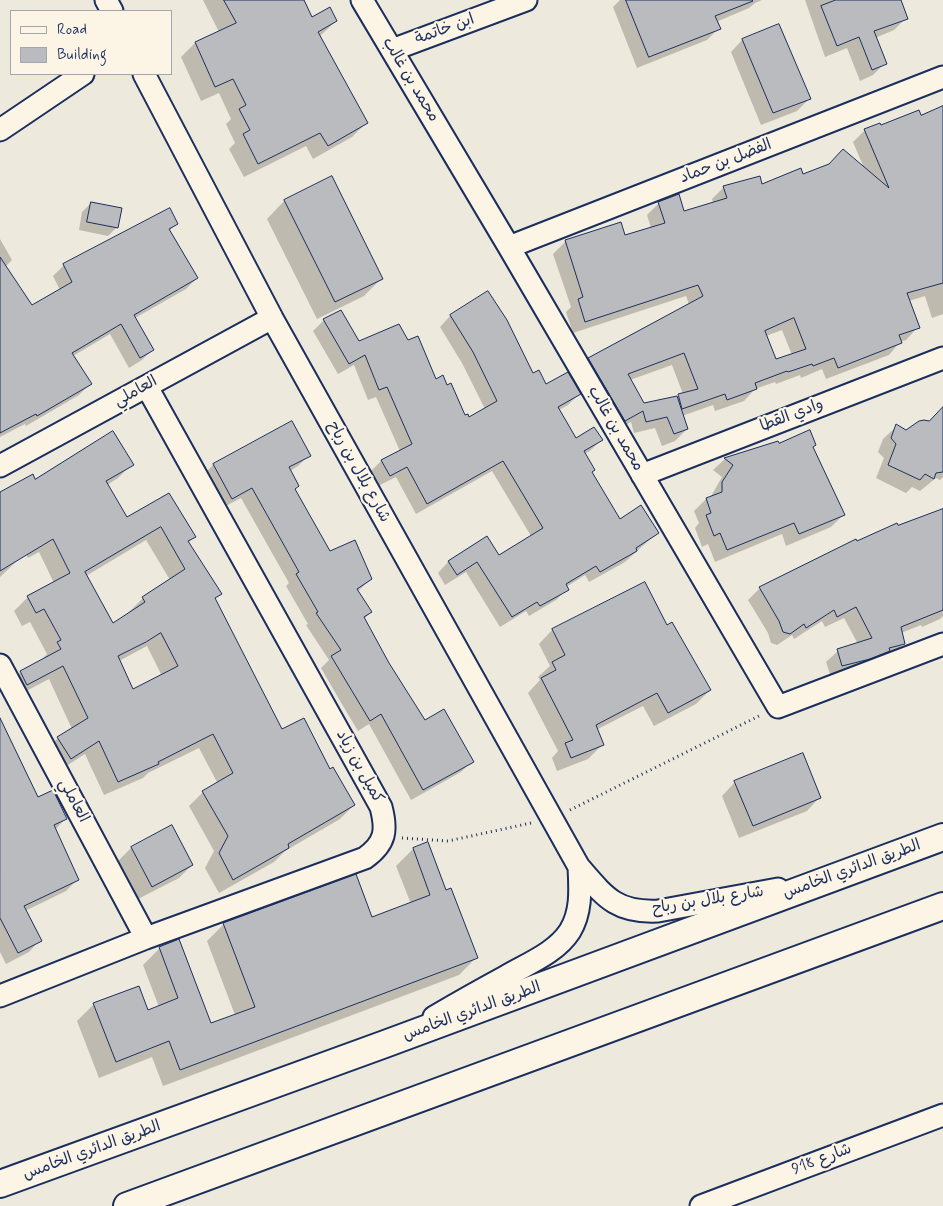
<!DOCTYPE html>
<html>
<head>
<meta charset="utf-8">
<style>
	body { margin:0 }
	#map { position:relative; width:943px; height:1206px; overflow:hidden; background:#eee9dd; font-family:Mynerve,sans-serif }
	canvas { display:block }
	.legend { position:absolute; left:10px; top:10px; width:162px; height:65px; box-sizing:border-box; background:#fcf5e5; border:1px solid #a2a6af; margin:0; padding:6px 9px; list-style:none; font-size:15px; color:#1b2f5e }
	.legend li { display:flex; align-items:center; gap:10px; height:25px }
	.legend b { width:25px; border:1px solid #a2a6af }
</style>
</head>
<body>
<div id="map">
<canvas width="943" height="1206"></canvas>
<ul class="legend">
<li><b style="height:6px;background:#fcf5e5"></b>Road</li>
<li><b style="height:14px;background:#babbbe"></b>Building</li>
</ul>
</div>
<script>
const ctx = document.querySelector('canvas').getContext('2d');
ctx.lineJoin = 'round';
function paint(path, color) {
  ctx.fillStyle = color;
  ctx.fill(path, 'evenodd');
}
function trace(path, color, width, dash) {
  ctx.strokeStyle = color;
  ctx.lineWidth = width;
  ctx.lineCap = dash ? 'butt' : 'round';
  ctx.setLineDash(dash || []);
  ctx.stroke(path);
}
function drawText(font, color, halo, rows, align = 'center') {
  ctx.font = font + ' Mynerve,"Playpen Sans Arabic",sans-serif';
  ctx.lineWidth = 4.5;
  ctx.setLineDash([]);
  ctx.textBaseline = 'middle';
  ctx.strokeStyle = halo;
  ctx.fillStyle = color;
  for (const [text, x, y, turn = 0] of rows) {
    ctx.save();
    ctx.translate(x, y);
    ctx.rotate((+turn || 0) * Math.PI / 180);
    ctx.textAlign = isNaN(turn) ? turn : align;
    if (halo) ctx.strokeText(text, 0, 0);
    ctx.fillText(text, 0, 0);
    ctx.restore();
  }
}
const shadow = new Path2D(`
	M 203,0 L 302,0 L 312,19 L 336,21 L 319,37 L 366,123 L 352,137 L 313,159 L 306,146 L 244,177 L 229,149 L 235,143 L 226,124 L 231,119 L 219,93 L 201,101 L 181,57 L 195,43 L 219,32 Z
	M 620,0 L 762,0 L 755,3 L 749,8 L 716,22 L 719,28 L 707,40 L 637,68 L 613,7 Z
	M 805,0 L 900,0 L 906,18 L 894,30 L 875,38 L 885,63 L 873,75 L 860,81 L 847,48 L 825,57 Z
	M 778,25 L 809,99 L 797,111 L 761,125 L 731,52 L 742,40 Z
	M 943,108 L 943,314 L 932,318 L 925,296 L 909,301 L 918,327 L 906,340 L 900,342 L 889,355 L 826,379 L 822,369 L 801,378 L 800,375 L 776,384 L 775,382 L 755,389 L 744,401 L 715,411 L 713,405 L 682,416 L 687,429 L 675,441 L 662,446 L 655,428 L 634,433 L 631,422 L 613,432 L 577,371 L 589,359 L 689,304 L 686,296 L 573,333 L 566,312 L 571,307 L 553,254 L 565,242 L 620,224 L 624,237 L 651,228 L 647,215 L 659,203 L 684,213 L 713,203 L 712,199 L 724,187 L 761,185 L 803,175 L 864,168 L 853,142 L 865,130 L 920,117 ZM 782,330 L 792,355 L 776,360 L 766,336 ZM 672,365 L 683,394 L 676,397 L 643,405 L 630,380 Z
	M 332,178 L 382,278 L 364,296 L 317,319 L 267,219 L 284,201 Z
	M 91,203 L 117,227 L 108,236 L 79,230 L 82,212 Z
	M 177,224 L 169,231 L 197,278 L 186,289 L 135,318 L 153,349 L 142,360 L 129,368 L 110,334 L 73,356 L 90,384 L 79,395 L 26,426 L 25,424 L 0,437 L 0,239 L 12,260 L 5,267 L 32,307 L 60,290 L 53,276 L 64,265 Z
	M 488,292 L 533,374 L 546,386 L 579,394 L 568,405 L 559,410 L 576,439 L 601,440 L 590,451 L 584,454 L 591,472 L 619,521 L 657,533 L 625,562 L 589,582 L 585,575 L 566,587 L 567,589 L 556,600 L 529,616 L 526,611 L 500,627 L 466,572 L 445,585 L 438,573 L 448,562 L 487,538 L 499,556 L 531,536 L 492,471 L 416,514 L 396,477 L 378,486 L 370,472 L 381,461 L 400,451 L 376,397 L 368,400 L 354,365 L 338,374 L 313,331 L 324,320 L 358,343 L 408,342 L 435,380 L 447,386 L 465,417 L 468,419 L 485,409 L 462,363 L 440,327 L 450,316 Z
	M 943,414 L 943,477 L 940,480 L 936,478 L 920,491 L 912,487 L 906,493 L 876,478 L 884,458 L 878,452 L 883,439 L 897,426 L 906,431 L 929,423 Z
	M 778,444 L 815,445 L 812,448 L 843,515 L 831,527 L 786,546 L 782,534 L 715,562 L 708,544 L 702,547 L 695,528 L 699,523 L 694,511 L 706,499 L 710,498 L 722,477 L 713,470 L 725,459 Z
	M 309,455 L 298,466 L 290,471 L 294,490 L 329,552 L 371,579 L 357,592 L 371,612 L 364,619 L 388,663 L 425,722 L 472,761 L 461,772 L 411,800 L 369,724 L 358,731 L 343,706 L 321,668 L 329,660 L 306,625 L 308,624 L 286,586 L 289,583 L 241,498 L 220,509 L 202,476 L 213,465 Z
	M 132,464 L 118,478 L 107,485 L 127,519 L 169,494 L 194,537 L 188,543 L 220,593 L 215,599 L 281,731 L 329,770 L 354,805 L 340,819 L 285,851 L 274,862 L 219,893 L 205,868 L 214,851 L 189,806 L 203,792 L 218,784 L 199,748 L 148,773 L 143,778 L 104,795 L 85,754 L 57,772 L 44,752 L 58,738 L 72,729 L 49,679 L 13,698 L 6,686 L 21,672 L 45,659 L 44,657 L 47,654 L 30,622 L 22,626 L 14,611 L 28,597 L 54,583 L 39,552 L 28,558 L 0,507 L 0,498 L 35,480 ZM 146,540 L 170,580 L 143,598 L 129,612 L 130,613 L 112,625 L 86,576 ZM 147,646 L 162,676 L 132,690 L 119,661 Z
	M 943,510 L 943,616 L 940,619 L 922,627 L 921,625 L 901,633 L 904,643 L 892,655 L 831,677 L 826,662 L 838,651 L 858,644 L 844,618 L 825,627 L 822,621 L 794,639 L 792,635 L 777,645 L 771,643 L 768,633 L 748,600 L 760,588 L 856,542 Z
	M 0,525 L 20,558 L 0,577 Z
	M 644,583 L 666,627 L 710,690 L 696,704 L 654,726 L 643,706 L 596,730 L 602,745 L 588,759 L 557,771 L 552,758 L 558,751 L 528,693 L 540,680 L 538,677 L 550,666 L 539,644 L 552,630 Z
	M 0,745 L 37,799 L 65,819 L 55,830 L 78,879 L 66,891 L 25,911 L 40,940 L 29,952 L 6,964 L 0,952 Z
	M 735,782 L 820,797 L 807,811 L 739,838 L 722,796 Z
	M 172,827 L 192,865 L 179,878 L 138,899 L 118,861 L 131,848 Z
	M 427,844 L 445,892 L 476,958 L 459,975 L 163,1086 L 152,1057 L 99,1078 L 77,1021 L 94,1004 L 147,1011 L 159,1007 L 143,965 L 160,948 L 210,1025 L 235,1015 L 207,941 L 224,924 L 371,919 L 411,904 L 396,866 L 413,849 Z`);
const building = new Path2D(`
	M 224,0 L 304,0 L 312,17 L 330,7 L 337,21 L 318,32 L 368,123 L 328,146 L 320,133 L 258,164 L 243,134 L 250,130 L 239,109 L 246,105 L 233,79 L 215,87 L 195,42 L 236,23 Z
	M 626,0 L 752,0 L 753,1 L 715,16 L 721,29 L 649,57 Z
	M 836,0 L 901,0 L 908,19 L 874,31 L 887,64 L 872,70 L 859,37 L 837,46 L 821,6 Z
	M 779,24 L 811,99 L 773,113 L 742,39 Z
	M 943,106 L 943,283 L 907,293 L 920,328 L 899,335 L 902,343 L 838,368 L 834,358 L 813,366 L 812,364 L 788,372 L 787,371 L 755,383 L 757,389 L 727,400 L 725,394 L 682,409 L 678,394 L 698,389 L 684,353 L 628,374 L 644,403 L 677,396 L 688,429 L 674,434 L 667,417 L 646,422 L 643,411 L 625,421 L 588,358 L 703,296 L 698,285 L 585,322 L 578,299 L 583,297 L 565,240 L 621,222 L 625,235 L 665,223 L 658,202 L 679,194 L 684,211 L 727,198 L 723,186 L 760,176 L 762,184 L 801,168 L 803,174 L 829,164 L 843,149 L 889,188 L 864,129 L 880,123 L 881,125 L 919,110 L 921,115 ZM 794,318 L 806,349 L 776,359 L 765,331 Z
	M 332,176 L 383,279 L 335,302 L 284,200 Z
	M 91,202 L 122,208 L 118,228 L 87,222 Z
	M 170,208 L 178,224 L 169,229 L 198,278 L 134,315 L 154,350 L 140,358 L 121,324 L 72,353 L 92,384 L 37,416 L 36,414 L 0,433 L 0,257 L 32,305 L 72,282 L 63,264 Z
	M 488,291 L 507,320 L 533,373 L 539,370 L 546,384 L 568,372 L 581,394 L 558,407 L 576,438 L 594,427 L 603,440 L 584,451 L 595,470 L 592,472 L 620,519 L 641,505 L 659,533 L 636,548 L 637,551 L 600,572 L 596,566 L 566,584 L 569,590 L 540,606 L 537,602 L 512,617 L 477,562 L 457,575 L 448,561 L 487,536 L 499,555 L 543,528 L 503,461 L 427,504 L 407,467 L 390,476 L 381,460 L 412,444 L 387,387 L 379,390 L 365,355 L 349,364 L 323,319 L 341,310 L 359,341 L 399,324 L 408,340 L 418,336 L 436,379 L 443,375 L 447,385 L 451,383 L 465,415 L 468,414 L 469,417 L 497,401 L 473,352 L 450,315 Z
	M 943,407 L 943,472 L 936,473 L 934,479 L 925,474 L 920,480 L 888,465 L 896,444 L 891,438 L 896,424 L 906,430 L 919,421 L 924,420 L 929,421 Z
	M 292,421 L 311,456 L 289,467 L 299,486 L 295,489 L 330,551 L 355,540 L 372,579 L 357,589 L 372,612 L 364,617 L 389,663 L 425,720 L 444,709 L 474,762 L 423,790 L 381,714 L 370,721 L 331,656 L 341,650 L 316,613 L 318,612 L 296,574 L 299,572 L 252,488 L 232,499 L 213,464 Z
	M 810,430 L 816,445 L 813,447 L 845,515 L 799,534 L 794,523 L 727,550 L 720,533 L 714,536 L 706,515 L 711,513 L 706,498 L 722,492 L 722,482 L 733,465 L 724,458 L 778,441 L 779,443 Z
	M 113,431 L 134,465 L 106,481 L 127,517 L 169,493 L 196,537 L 188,541 L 222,594 L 215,598 L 282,729 L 304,718 L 330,769 L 333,767 L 355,805 L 288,844 L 289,848 L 233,880 L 219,853 L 228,836 L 202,791 L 233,773 L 213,734 L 158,762 L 159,764 L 118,782 L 99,741 L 71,759 L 57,737 L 88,718 L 63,666 L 27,685 L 20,671 L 61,649 L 57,642 L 61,640 L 44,609 L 36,613 L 27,596 L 70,573 L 53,539 L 0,571 L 0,492 L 33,474 L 35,479 ZM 161,527 L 185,569 L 142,597 L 145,602 L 113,623 L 85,572 ZM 161,633 L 178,666 L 133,689 L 118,656 L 146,642 Z
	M 943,509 L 943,610 L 901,627 L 905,644 L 889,648 L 890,651 L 870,659 L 842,666 L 837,649 L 872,638 L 856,607 L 837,617 L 834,610 L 806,628 L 804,624 L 790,634 L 783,632 L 779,621 L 759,587 L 856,539 L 857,541 L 897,523 L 898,525 Z
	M 645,582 L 667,625 L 672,622 L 711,690 L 668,713 L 657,693 L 596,725 L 604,745 L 571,758 L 565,743 L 573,740 L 541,678 L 556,670 L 552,662 L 565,655 L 552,629 Z
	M 0,718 L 38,797 L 53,790 L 54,792 L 67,819 L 54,825 L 79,880 L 24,906 L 42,941 L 18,953 L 0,918 Z
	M 803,753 L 821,798 L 753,826 L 734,781 Z
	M 172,825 L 193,865 L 152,887 L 131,847 Z
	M 428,842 L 446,890 L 451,888 L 478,958 L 180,1070 L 169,1041 L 116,1062 L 93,1003 L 139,986 L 148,1010 L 178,998 L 159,947 L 179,939 L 211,1023 L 255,1007 L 223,923 L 356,874 L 372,917 L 430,895 L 413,848 Z`);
const path = new Path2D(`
	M 570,810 L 759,716
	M 402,838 L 448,841 L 531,823`);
const minor = new Path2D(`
	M 106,0 L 112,11
	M 362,0 L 509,247 L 778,707 L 943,644
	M 392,50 L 526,0
	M 144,74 L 272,318 L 579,867 C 605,897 616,913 658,911 L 778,889
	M 0,130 L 83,74
	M 509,247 L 943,77
	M 0,466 L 272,318
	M 642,475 L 943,358
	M 0,665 L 146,938
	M 0,996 L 146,938 L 365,858 C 386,843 387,830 381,807 L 147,387
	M 434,1017 C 458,1003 481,990 505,977 C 527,964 556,953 570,931 C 582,911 580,889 579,867
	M 701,1206 L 943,1115`);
const major = new Path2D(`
	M 0,1184 L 385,1044 L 943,837
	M 127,1206 L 943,906`);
const streetNames = [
	["ابن خاتمة",445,30,-20],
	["محمد بن غالب",410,80,59],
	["الفضل بن حماد",726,162,-21],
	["العاملي",136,392,-29],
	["وادي القطا",792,416,-21],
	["محمد بن غالب",615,429,60],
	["شارع بلال بن رباح",358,472,61],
	["كميل بن زياد",359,767,61],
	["العاملي",73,801,62],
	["الطريق الدائري الخامس",852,870,-20],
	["شارع بلال بن رباح",708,901,-9],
	["الطريق الدائري الخامس",472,1012,-20],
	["الطريق الدائري الخامس",92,1151,-20],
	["شارع 918",822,1160,-21]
];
paint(shadow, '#0003');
paint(building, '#babbbe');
trace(building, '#1b2f5e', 1);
trace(minor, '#1b2f5e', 25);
trace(major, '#1b2f5e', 30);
trace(path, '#1b2f5e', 3, [1, 4]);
trace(minor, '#fcf5e5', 21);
trace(major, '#fcf5e5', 26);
drawText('16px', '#1b2f5e', '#fcf5e5', streetNames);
</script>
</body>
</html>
